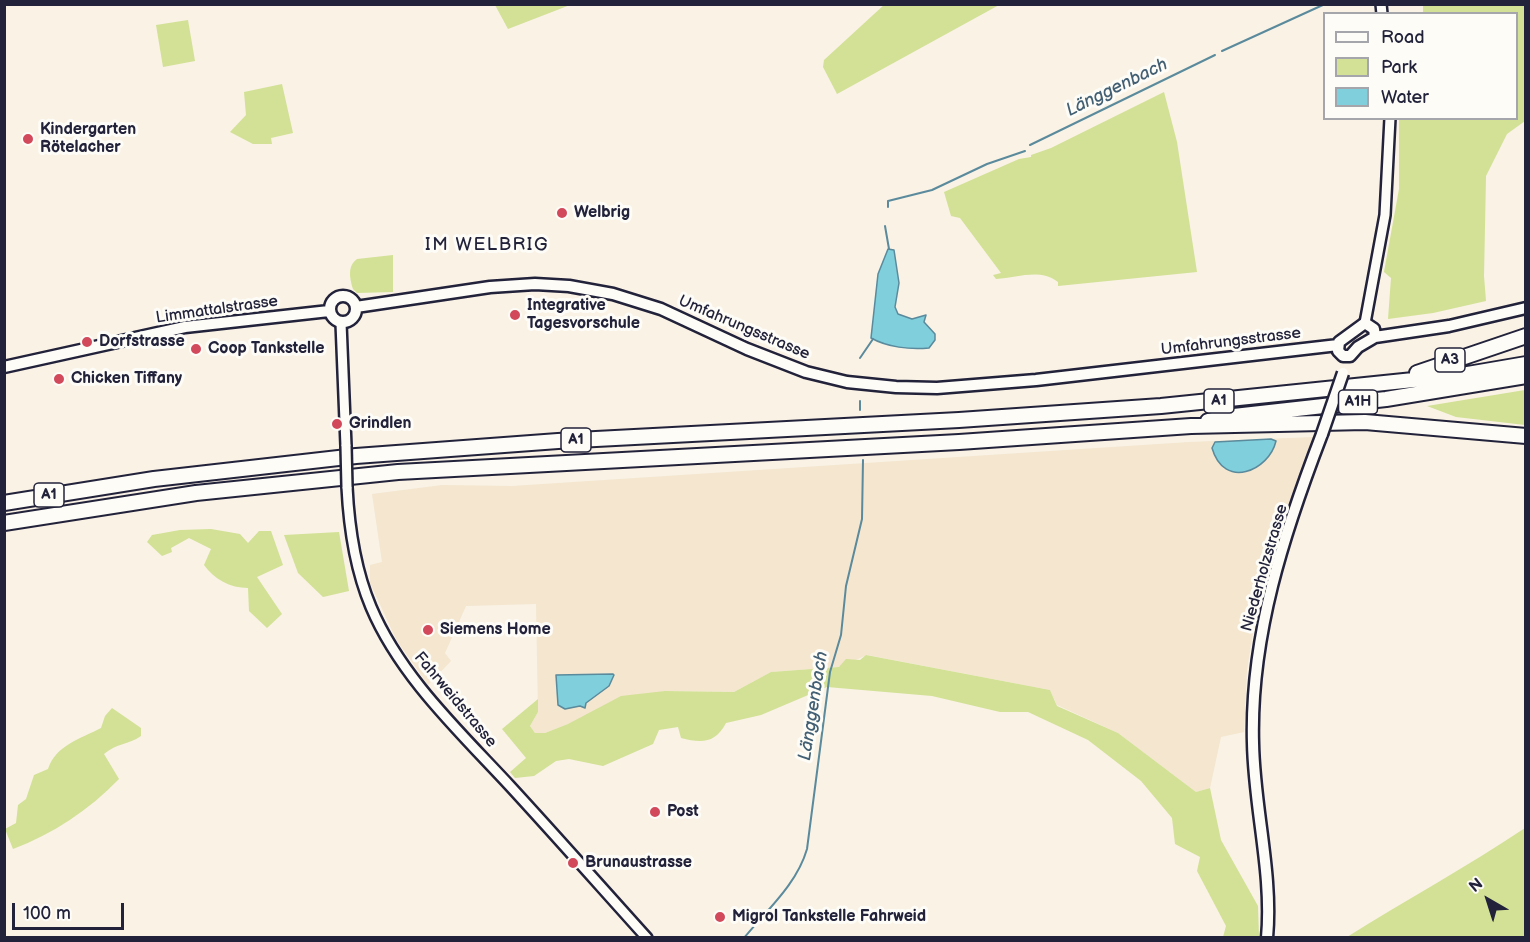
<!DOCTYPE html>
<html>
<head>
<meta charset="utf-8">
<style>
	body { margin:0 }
	#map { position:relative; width:1530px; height:942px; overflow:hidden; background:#f9f2e5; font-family:"Balsamiq Sans",sans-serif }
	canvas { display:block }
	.frame { position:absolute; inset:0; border:6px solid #22223b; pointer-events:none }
	.legend { position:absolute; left:1323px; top:12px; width:195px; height:108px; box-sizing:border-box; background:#fdfcf7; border:2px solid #a5a5ac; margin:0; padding:8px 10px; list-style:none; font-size:18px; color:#22223b }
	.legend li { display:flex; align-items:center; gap:12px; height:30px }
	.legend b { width:30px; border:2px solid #a5a5ac }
	.north { position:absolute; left:1458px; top:870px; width:60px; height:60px; -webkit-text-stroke:4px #fdfcf7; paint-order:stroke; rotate:321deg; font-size:16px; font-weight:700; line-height:24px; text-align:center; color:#22223b }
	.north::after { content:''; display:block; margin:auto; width:21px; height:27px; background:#22223b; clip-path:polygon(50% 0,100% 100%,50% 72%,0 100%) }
	.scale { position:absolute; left:12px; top:903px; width:112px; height:27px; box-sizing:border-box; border:3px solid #22223b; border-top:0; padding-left:8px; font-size:18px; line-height:21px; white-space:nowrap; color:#22223b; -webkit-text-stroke:4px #fdfcf7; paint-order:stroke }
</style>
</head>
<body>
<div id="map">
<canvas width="1530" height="942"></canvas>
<div class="frame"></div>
<ul class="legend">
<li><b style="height:8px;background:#fdfcf7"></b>Road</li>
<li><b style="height:16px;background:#d2e195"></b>Park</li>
<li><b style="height:16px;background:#7fcfdc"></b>Water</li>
</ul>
<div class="north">N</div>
<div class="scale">100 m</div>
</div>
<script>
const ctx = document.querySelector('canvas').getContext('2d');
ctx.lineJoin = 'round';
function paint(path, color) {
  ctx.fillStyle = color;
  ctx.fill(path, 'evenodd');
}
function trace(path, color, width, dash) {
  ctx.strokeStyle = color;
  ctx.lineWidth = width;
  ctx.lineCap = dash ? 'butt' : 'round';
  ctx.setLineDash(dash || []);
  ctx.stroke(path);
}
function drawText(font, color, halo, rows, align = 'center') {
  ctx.font = font + ' "Balsamiq Sans",sans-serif';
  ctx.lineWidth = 6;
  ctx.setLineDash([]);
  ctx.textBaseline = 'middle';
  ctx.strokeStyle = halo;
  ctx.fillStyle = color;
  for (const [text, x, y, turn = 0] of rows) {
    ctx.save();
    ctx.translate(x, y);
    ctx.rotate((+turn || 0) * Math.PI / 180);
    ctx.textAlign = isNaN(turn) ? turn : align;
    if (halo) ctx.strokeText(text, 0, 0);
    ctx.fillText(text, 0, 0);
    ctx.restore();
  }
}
const built = new Path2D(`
	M 1314,437 L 1275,548 L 1257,607 L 1247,670 L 1244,732 L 1221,737 L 1210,788 L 1196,792 L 1118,733 L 1057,705 L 1050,690 L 867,655 L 839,667 L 771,672 L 734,692 L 665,691 L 644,695 L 545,733 L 535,733 L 530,726 L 538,712 L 536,604 L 466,606 L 445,653 L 451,661 L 428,685 L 397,641 L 370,583 L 370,565 L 382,562 L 372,494 L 442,485 L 512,486 L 1189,442 Z`);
const green = new Path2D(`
	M 885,4 L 999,4 L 999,5 L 837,94 L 823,67 L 824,60 Z
	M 495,5 L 570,5 L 508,29 Z
	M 1423,5 L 1525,5 L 1525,121 L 1507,134 L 1486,176 L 1484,276 L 1486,301 L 1433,313 L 1388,319 L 1391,278 L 1384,272 L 1399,189 L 1399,119 L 1516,118 L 1516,14 L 1423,13 Z
	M 188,20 L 195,61 L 163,67 L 156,25 Z
	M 282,84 L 293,133 L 271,138 L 272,144 L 253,144 L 230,132 L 246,115 L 244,92 Z
	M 1164,92 L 1177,142 L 1197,272 L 1058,286 L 1058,282 C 1039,268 1018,278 996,279 L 993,275 L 1001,273 L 960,218 L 951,216 L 944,192 L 1019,159 L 1031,157 L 1031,155 L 1051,148 Z
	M 393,255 L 393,292 L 357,293 L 353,289 C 350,279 347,266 357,259 Z
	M 1525,390 L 1525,425 L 1456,417 L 1427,406 Z
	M 211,529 L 240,534 L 248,543 L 259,531 L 271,531 L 283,565 L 257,577 L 282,614 L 267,628 L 249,611 L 248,588 C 230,588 214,579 204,565 L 211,549 L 189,538 L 171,548 L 172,552 L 162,556 L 147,542 L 152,535 L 180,530 Z
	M 339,532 L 349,591 L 323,597 L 298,573 L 284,535 Z
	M 866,655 L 1050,690 L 1057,706 L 1118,733 L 1196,792 L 1210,788 L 1221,840 L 1258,906 L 1259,937 L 1223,937 L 1226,926 L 1197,871 L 1200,857 L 1175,844 L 1172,818 L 1141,781 L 1088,740 L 1028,712 L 1000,712 L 932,696 L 827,687 L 761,715 L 726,723 C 715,744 701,743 681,738 L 678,727 L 659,730 L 653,744 L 603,766 L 569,759 L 556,761 L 534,776 L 515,778 L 510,772 L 526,758 L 502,729 L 538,699 L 538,712 L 530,726 L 535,733 L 545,733 L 568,724 L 621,696 L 665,691 L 734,692 L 771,672 L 839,667 L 846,659 L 860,660 Z
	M 112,708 L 141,728 L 141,736 C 128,745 117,743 104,754 L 119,779 C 89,810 53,834 13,849 L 5,829 L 16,823 L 18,805 L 26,799 L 34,775 L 48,769 C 56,745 80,739 101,728 L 105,716 Z
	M 1525,828 L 1525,937 L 1347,937 C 1406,900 1467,867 1525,828 Z`);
const water = new Path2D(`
	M 888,249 L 894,250 L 899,283 L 895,307 L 898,314 L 912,319 L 926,315 L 924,322 L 935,334 L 935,340 L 929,348 C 910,350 887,347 871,338 L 878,274 Z
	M 1271,439 L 1276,441 C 1269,471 1224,490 1212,448 L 1215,442 Z
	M 556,675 L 613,674 L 614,675 L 609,686 L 586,703 L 585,708 L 580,706 L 565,709 L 558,705 Z`);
const stream = new Path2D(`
	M 1222,51 L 1325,4
	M 1030,145 L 1215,55
	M 888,207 L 888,201 L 932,190 L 987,164 L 1025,151
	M 885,226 L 889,249
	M 860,358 L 873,339
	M 860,401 L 860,410
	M 744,938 C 767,910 797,884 807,849 L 830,672 L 841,635 L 846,586 L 862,519 L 863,460`);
const tertiary = new Path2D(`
	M 1381,4 L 1382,14
	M 341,323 L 346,446
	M 1365,323 L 1385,215 L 1390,118
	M 347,487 C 349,528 355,569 371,607 C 400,676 459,731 510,786 C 556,836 601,887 647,938`);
const secondary = new Path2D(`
	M330 309a13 13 0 1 1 26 0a13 13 0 1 1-26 0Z
	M 356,307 L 490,287 L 535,284 L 569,286 L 613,294 L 661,309 L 747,349 L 806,372 L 847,382 L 896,387 L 937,388 L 1036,380 L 1338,345
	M 1365,323 L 1374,329 L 1375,337 L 1358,347 L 1350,356 L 1343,356 L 1338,351 L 1339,342 Z
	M 1375,337 L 1449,326 L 1526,308
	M 4,367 L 185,327 L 329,311
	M 1267,938 C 1273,873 1254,808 1253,743 C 1250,636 1284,533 1322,434`);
const motorway = new Path2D(`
	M 1417,373 L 1526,336
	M 1208,421 L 1225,417 L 1386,399 L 1526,376
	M 4,503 L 154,479 L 356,456 L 558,441 L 959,420 L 1161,406 L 1462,375 L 1526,364
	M 4,523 L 196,493 L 398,472 L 959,442 L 1191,426 L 1365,422 L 1526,436`);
const tertiaryBridge = new Path2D(`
	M 346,446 L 347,487`);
const secondaryBridge = new Path2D(`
	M 1322,434 L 1343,373`);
const markers = [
	[28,139,6,"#d1495b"],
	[562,213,6,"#d1495b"],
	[515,315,6,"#d1495b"],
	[87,342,6,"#d1495b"],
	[196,349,6,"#d1495b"],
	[59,379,6,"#d1495b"],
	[337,424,6,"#d1495b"],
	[428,630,6,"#d1495b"],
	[655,812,6,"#d1495b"],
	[573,863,6,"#d1495b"],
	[720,917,6,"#d1495b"]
];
const shields = [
	[1450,360,30],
	[1219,401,30],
	[1358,402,39],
	[576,440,30],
	[49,495,30]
];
const shieldNames = [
	["A3",1450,360],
	["A1",1219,401],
	["A1H",1358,402],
	["A1",576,440],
	["A1",49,495]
];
const poiNames = [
	["Kindergarten",40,130],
	["Rötelacher",40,148],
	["Welbrig",574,213],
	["Integrative",527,306],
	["Tagesvorschule",527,324],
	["Dorfstrasse",99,342],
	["Coop Tankstelle",208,349],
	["Chicken Tiffany",71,379],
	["Grindlen",349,424],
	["Siemens Home",440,630],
	["Post",667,812],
	["Brunaustrasse",585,863],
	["Migrol Tankstelle Fahrweid",732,917]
];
const streetNames = [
	["Limmattalstrasse",217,310,-8],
	["Umfahrungsstrasse",744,328,23],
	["Umfahrungsstrasse",1231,342,-7],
	["Niederholzstrasse",1265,568,-74],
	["Fahrweidstrasse",455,700,50]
];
const waterNames = [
	["Länggenbach",1117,88,-26],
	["Länggenbach",814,706,-81]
];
const neighbourhoodNames = [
	["IM WELBRIG",487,245]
];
paint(built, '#f4e6cf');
paint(green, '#d2e195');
paint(water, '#7fcfdc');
trace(water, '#5a8a9c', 1.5);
trace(stream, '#5a8a9c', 2);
trace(tertiary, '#22223b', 14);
trace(secondary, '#22223b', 15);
trace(motorway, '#22223b', 18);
trace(tertiary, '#fdfcf7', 9);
trace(secondary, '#fdfcf7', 10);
trace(motorway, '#fdfcf7', 14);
trace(tertiaryBridge, '#22223b', 14, []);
trace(secondaryBridge, '#22223b', 15, []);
trace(tertiaryBridge, '#fdfcf7', 9);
trace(secondaryBridge, '#fdfcf7', 10);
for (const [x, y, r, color] of markers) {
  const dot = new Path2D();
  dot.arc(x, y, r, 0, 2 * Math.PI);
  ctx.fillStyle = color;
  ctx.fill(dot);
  trace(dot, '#fdfcf7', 2);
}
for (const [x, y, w] of shields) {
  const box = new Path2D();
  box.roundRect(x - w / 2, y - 12, w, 24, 4.5);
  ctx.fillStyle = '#fdfcf7';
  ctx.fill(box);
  trace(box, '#22223b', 1.5);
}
drawText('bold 15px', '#22223b', null, shieldNames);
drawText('bold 16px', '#22223b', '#fdfcf7', poiNames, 'left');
drawText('16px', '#22223b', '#fdfcf7', streetNames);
drawText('italic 18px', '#435f73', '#fdfcf7', waterNames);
ctx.letterSpacing = '1.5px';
drawText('18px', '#22223b', '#fdfcf7', neighbourhoodNames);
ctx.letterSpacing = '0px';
</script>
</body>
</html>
